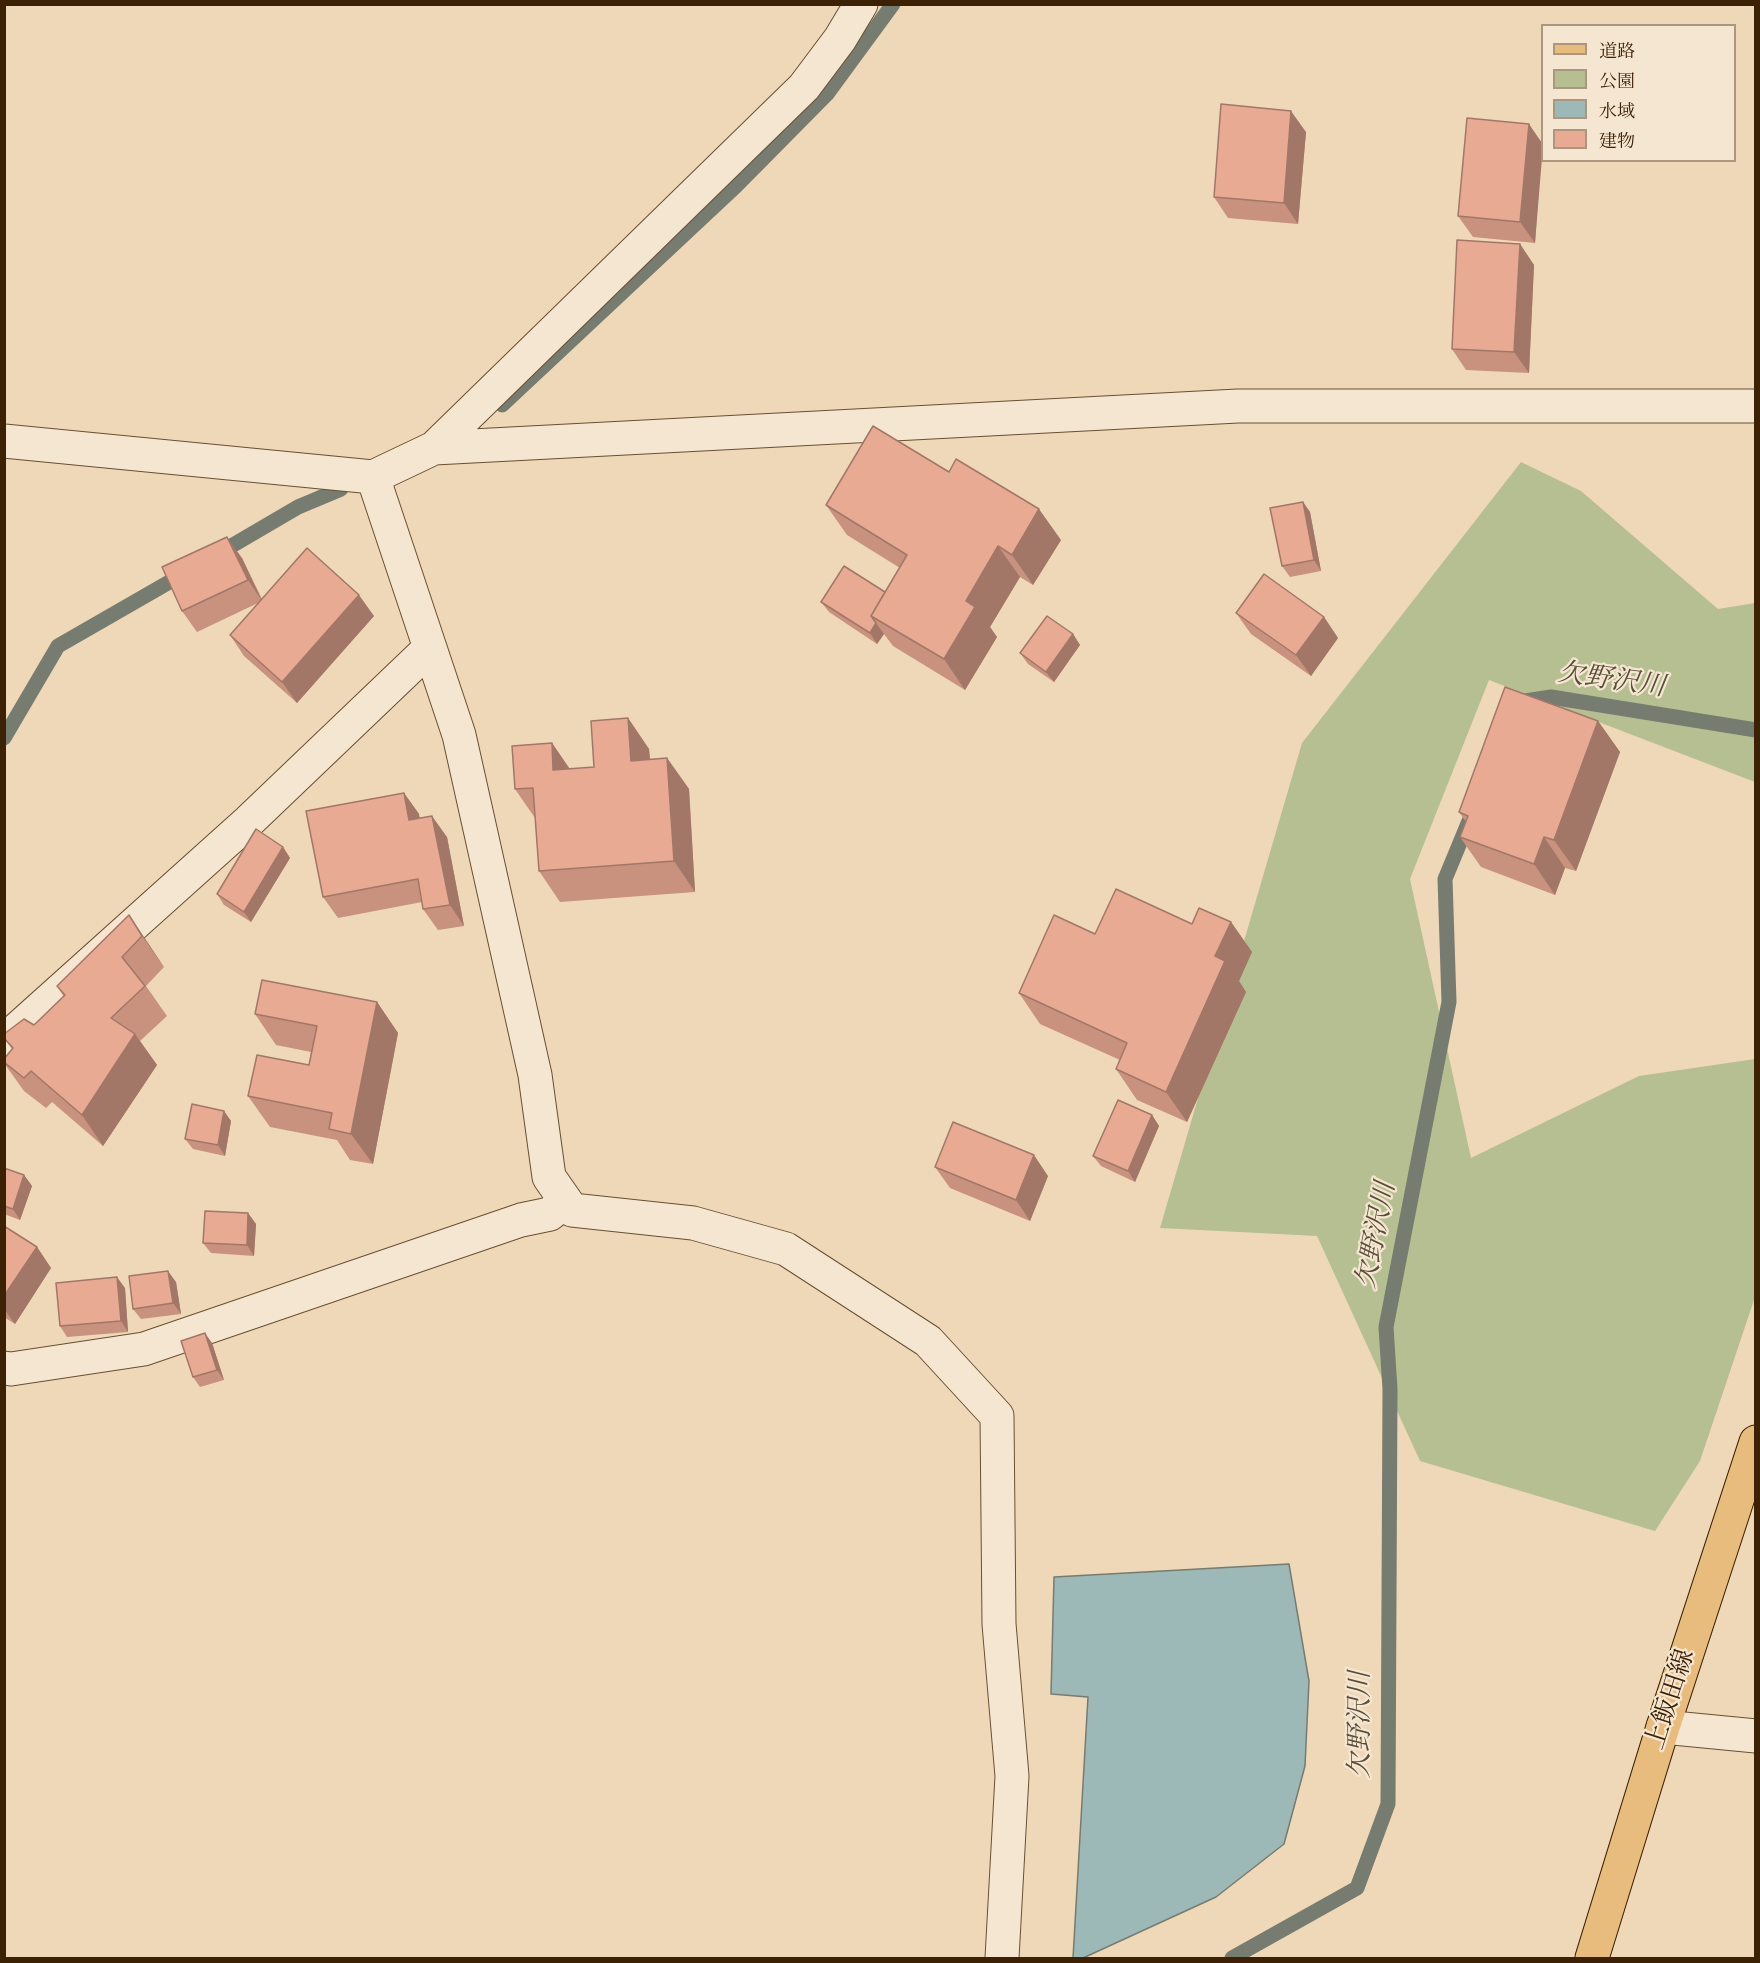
<!DOCTYPE html>
<html>
<head>
<meta charset="utf-8">
<style>
	body { margin:0 }
	#map { position:relative; width:1760px; height:1963px; overflow:hidden; background:#efd8b8; font-family:"IM FELL DW Pica","Noto Serif JP",serif }
	canvas { display:block }
	.frame { position:absolute; inset:0; border:6px solid #3c2105; pointer-events:none }
	.legend { position:absolute; left:1541px; top:24px; width:195px; height:138px; box-sizing:border-box; background:#f5e6d1; border:2px solid #ab977f; margin:0; padding:8px 10px; list-style:none; font-size:18px; color:#3c2105 }
	.legend li { display:flex; align-items:center; gap:12px; height:30px }
	.legend b { width:30px; border:2px solid #ab977f }
</style>
</head>
<body>
<div id="map">
<canvas width="1760" height="1963"></canvas>
<div class="frame"></div>
<ul class="legend">
<li><b style="height:8px;background:#e8bc7c"></b>道路</li>
<li><b style="height:16px;background:#b6bf91"></b>公園</li>
<li><b style="height:16px;background:#9cb8b7"></b>水域</li>
<li><b style="height:16px;background:#e8aa93"></b>建物</li>
</ul>
</div>
<script>
const ctx = document.querySelector('canvas').getContext('2d');
ctx.lineJoin = 'round';
function paint(path, color) {
  ctx.fillStyle = color;
  ctx.fill(path, 'evenodd');
}
function trace(path, color, width, dash) {
  ctx.strokeStyle = color;
  ctx.lineWidth = width;
  ctx.lineCap = dash ? 'butt' : 'round';
  ctx.setLineDash(dash || []);
  ctx.stroke(path);
}
function drawText(font, color, halo, rows, align = 'center') {
  ctx.font = font + ' "IM FELL DW Pica","Noto Serif JP",serif';
  ctx.lineWidth = 4.5;
  ctx.setLineDash([]);
  ctx.textBaseline = 'middle';
  ctx.strokeStyle = halo;
  ctx.fillStyle = color;
  for (const [text, x, y, turn = 0] of rows) {
    ctx.save();
    ctx.translate(x, y);
    ctx.rotate((+turn || 0) * Math.PI / 180);
    ctx.textAlign = isNaN(turn) ? turn : align;
    if (halo) ctx.strokeText(text, 0, 0);
    ctx.fillText(text, 0, 0);
    ctx.restore();
  }
}
const green = new Path2D(`
	M 1521,462 L 1581,491 L 1718,609 L 1755,603 L 1755,782 L 1489,680 L 1410,879 L 1471,1158 L 1639,1076 L 1755,1059 L 1755,1297 L 1700,1461 L 1655,1531 L 1420,1461 L 1317,1236 L 1160,1228 L 1302,743 Z`);
const water = new Path2D(`
	M 1289,1564 L 1309,1681 L 1305,1766 L 1284,1844 L 1216,1897 L 1083,1958 L 1073,1958 L 1088,1697 L 1051,1694 L 1054,1577 Z`);
const stream = new Path2D(`
	M 502,405 L 736,186 L 827,94 L 893,4
	M 216,555 L 298,507 L 341,489
	M 1519,702 L 1551,697 L 1756,730
	M 4,738 L 58,646 L 185,573
	M 1232,1958 L 1357,1888 L 1388,1804 L 1390,1389 L 1386,1327 L 1449,1002 L 1445,879 L 1469,821`);
const minor = new Path2D(`
	M 4,441 L 373,477 L 434,448 L 804,87 L 840,39 L 861,4
	M 434,448 L 1238,406 L 1756,406
	M 373,477 L 459,735 L 535,1075 L 549,1177 L 572,1210 L 693,1223 L 786,1249 L 928,1341 L 997,1416 L 999,1624 L 1012,1776 L 1002,1958
	M 4,1041 L 249,821 L 430,648
	M 4,1368 L 11,1369 L 144,1349 L 521,1220 L 550,1214 L 565,1200
	M 1663,1727 L 1756,1736`);
const major = new Path2D(`
	M 1592,1958 L 1663,1727 L 1756,1442`);
const wall = new Path2D(`
	M 1306,132 L 1298,224 L 1228,218 L 1214,197 Z
	M 1542,143 L 1535,243 L 1473,237 L 1458,216 Z
	M 1520,244 L 1534,265 L 1529,373 L 1466,370 L 1452,349 Z
	M 1303,502 L 1310,512 L 1321,571 L 1290,577 L 1282,566 Z
	M 826,505 L 1061,540 L 1033,585 L 1020,577 L 990,627 L 997,637 L 965,690 L 893,646 L 884,634 L 877,644 L 829,612 L 821,602 L 885,592 L 900,568 L 847,535 Z
	M 242,558 L 262,599 L 374,616 L 297,703 L 244,656 L 230,635 L 258,603 L 197,632 L 182,611 Z
	M 1236,613 L 1324,617 L 1338,638 L 1311,676 L 1251,634 Z
	M 1073,634 L 1080,645 L 1054,682 L 1028,664 L 1020,653 Z
	M 628,718 L 649,749 L 650,760 L 667,758 L 689,789 L 695,892 L 560,902 L 539,871 L 535,818 L 515,789 L 552,743 L 570,769 L 594,767 Z
	M 1598,721 L 1620,752 L 1576,871 L 1565,868 L 1555,895 L 1481,867 L 1460,837 L 1466,822 L 1459,812 Z
	M 404,793 L 419,814 L 419,818 L 447,837 L 464,926 L 438,930 L 423,909 L 422,902 L 338,918 L 323,897 Z
	M 283,847 L 290,858 L 251,922 L 224,905 L 217,894 Z
	M 129,915 L 164,967 L 146,986 L 167,1016 L 140,1041 L 157,1065 L 103,1146 L 52,1102 L 46,1108 L 24,1091 L 4,1063 L 4,1059 L 12,1049 L 4,1038 L 34,1025 L 64,997 L 57,986 Z
	M 1231,922 L 1252,952 L 1239,981 L 1246,992 L 1187,1122 L 1137,1100 L 1116,1069 L 1120,1060 L 1040,1024 L 1019,993 L 1095,934 L 1192,924 Z
	M 377,1002 L 398,1033 L 373,1164 L 350,1160 L 337,1140 L 270,1127 L 248,1096 L 309,1065 L 311,1052 L 276,1045 L 255,1014 Z
	M 224,1111 L 231,1121 L 225,1156 L 193,1149 L 185,1139 Z
	M 1152,1115 L 1159,1126 L 1135,1182 L 1101,1166 L 1093,1156 Z
	M 935,1167 L 1048,1176 L 1030,1221 L 950,1188 Z
	M 4,1168 L 24,1175 L 32,1186 L 20,1220 L 4,1214 Z
	M 248,1213 L 256,1224 L 254,1256 L 211,1253 L 203,1243 Z
	M 4,1226 L 37,1247 L 51,1268 L 15,1324 L 4,1317 Z
	M 176,1282 L 181,1314 L 141,1319 L 133,1309 Z
	M 125,1288 L 128,1332 L 67,1337 L 60,1326 Z
	M 212,1343 L 224,1380 L 200,1387 L 193,1377 Z`);
const shadedWall = new Path2D(`
	M 1291,111 L 1306,132 L 1298,224 L 1284,203 Z
	M 1529,124 L 1542,143 L 1542,158 L 1535,243 L 1520,222 Z
	M 1520,244 L 1534,265 L 1529,373 L 1514,352 Z
	M 1303,502 L 1310,512 L 1321,571 L 1314,560 Z
	M 1039,509 L 1061,540 L 1033,585 L 1012,555 Z
	M 227,537 L 242,558 L 262,601 L 248,580 Z
	M 998,546 L 1020,577 L 990,627 L 997,637 L 965,690 L 944,659 L 966,601 Z
	M 359,595 L 374,616 L 297,703 L 282,682 Z
	M 1324,617 L 1338,638 L 1311,676 L 1296,655 Z
	M 876,623 L 884,634 L 877,644 L 870,633 Z
	M 1073,634 L 1080,645 L 1054,682 L 1046,672 Z
	M 628,718 L 649,749 L 653,791 L 631,761 Z
	M 1598,721 L 1620,752 L 1576,871 L 1554,840 Z
	M 552,743 L 573,774 L 553,770 Z
	M 667,758 L 689,789 L 695,892 L 674,861 Z
	M 404,793 L 419,814 L 424,841 L 409,820 Z
	M 432,816 L 447,837 L 464,926 L 450,905 Z
	M 1544,837 L 1565,868 L 1555,895 L 1534,864 Z
	M 283,847 L 290,858 L 251,922 L 244,912 Z
	M 129,915 L 150,946 L 164,967 L 142,936 Z
	M 1231,922 L 1252,952 L 1239,981 L 1246,992 L 1187,1122 L 1166,1092 L 1215,956 Z
	M 377,1002 L 398,1033 L 373,1164 L 351,1134 Z
	M 135,1034 L 157,1065 L 103,1146 L 82,1115 Z
	M 224,1111 L 231,1121 L 225,1156 L 218,1145 Z
	M 1152,1115 L 1159,1126 L 1135,1182 L 1128,1171 Z
	M 1034,1155 L 1048,1176 L 1030,1221 L 1016,1200 Z
	M 24,1175 L 32,1186 L 20,1220 L 13,1209 Z
	M 248,1213 L 256,1224 L 254,1256 L 247,1245 Z
	M 37,1247 L 51,1268 L 15,1324 L 4,1309 L 4,1296 Z
	M 168,1271 L 176,1282 L 181,1314 L 173,1303 Z
	M 117,1277 L 125,1288 L 128,1332 L 121,1321 Z
	M 205,1333 L 212,1343 L 224,1380 L 217,1370 Z`);
const building = new Path2D(`
	M 1221,104 L 1291,111 L 1284,203 L 1214,197 Z
	M 1467,118 L 1529,124 L 1520,222 L 1458,216 Z
	M 1457,240 L 1520,244 L 1514,352 L 1452,349 Z
	M 873,426 L 949,472 L 956,459 L 1039,509 L 1012,555 L 998,546 L 966,601 L 975,607 L 944,659 L 871,616 L 907,555 L 826,505 Z
	M 1303,502 L 1314,560 L 1282,566 L 1270,508 Z
	M 227,537 L 248,580 L 182,611 L 162,567 Z
	M 307,548 L 359,595 L 282,682 L 230,635 Z
	M 844,566 L 885,592 L 871,616 L 876,623 L 870,633 L 821,602 Z
	M 1264,574 L 1324,617 L 1296,655 L 1236,613 Z
	M 1047,616 L 1073,634 L 1046,672 L 1020,653 Z
	M 1505,687 L 1598,721 L 1554,840 L 1544,837 L 1534,864 L 1460,837 L 1468,816 L 1459,812 Z
	M 628,718 L 631,761 L 667,758 L 674,861 L 539,871 L 533,788 L 515,789 L 512,746 L 552,743 L 553,770 L 594,767 L 591,721 Z
	M 404,793 L 409,820 L 432,816 L 450,905 L 423,909 L 418,879 L 323,897 L 306,811 Z
	M 256,829 L 283,847 L 244,912 L 217,894 Z
	M 1116,889 L 1192,924 L 1199,908 L 1231,922 L 1215,956 L 1225,961 L 1166,1092 L 1116,1069 L 1127,1043 L 1019,993 L 1054,915 L 1095,934 Z
	M 129,915 L 142,936 L 122,957 L 145,986 L 111,1018 L 135,1034 L 82,1115 L 31,1071 L 24,1078 L 4,1062 L 4,1059 L 13,1048 L 4,1038 L 4,1034 L 24,1019 L 34,1025 L 65,995 L 57,986 Z
	M 262,980 L 377,1002 L 351,1134 L 329,1129 L 332,1113 L 248,1096 L 257,1055 L 309,1065 L 317,1026 L 255,1014 Z
	M 1118,1100 L 1152,1115 L 1128,1171 L 1093,1156 Z
	M 192,1104 L 224,1111 L 218,1145 L 185,1139 Z
	M 953,1122 L 1034,1155 L 1016,1200 L 935,1167 Z
	M 4,1168 L 24,1175 L 13,1209 L 4,1206 Z
	M 205,1211 L 248,1213 L 247,1245 L 203,1243 Z
	M 4,1226 L 37,1247 L 4,1296 Z
	M 168,1271 L 173,1303 L 133,1309 L 129,1276 Z
	M 117,1277 L 121,1321 L 60,1326 L 56,1283 Z
	M 205,1333 L 217,1370 L 193,1377 L 181,1341 Z`);
const streetNames = [
	["上飯田線",1672,1700,-72]
];
const waterNames = [
	["欠野沢川",1611,682,8],
	["欠野沢川",1378,1236,-79],
	["欠野沢川",1362,1725,-90]
];
paint(green, '#b6bf91');
paint(water, '#9cb8b7');
trace(water, '#767c70', 1.5);
trace(stream, '#767c70', 15);
trace(minor, '#694f32', 35);
trace(major, '#3c2105', 35);
trace(minor, '#f5e6d1', 33);
trace(major, '#e8bc7c', 33);
paint(wall, '#c8927e');
paint(shadedWall, '#a27767');
paint(building, '#e8aa93');
trace(building, '#a27767', 1.5);
drawText('26px', '#3c2105', '#f5e6d1', streetNames);
drawText('italic 27px', '#594e3a', '#f5e6d1', waterNames);
</script>
</body>
</html>
